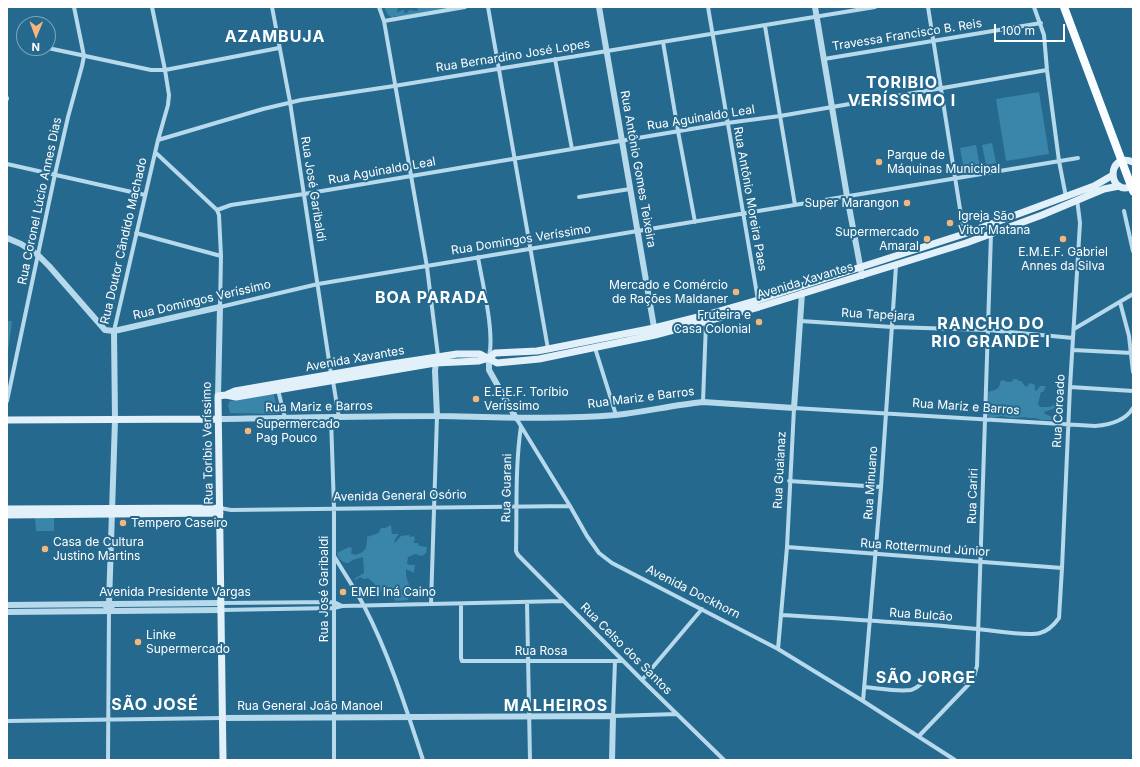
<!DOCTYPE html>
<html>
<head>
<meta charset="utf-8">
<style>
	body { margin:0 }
	#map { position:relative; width:1140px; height:767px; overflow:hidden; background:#26698e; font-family:Inter,sans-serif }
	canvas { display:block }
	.frame { position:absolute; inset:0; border:8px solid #fff; pointer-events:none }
	.north { position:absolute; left:16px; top:16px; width:40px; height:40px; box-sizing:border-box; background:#26698e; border:1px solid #7da5bb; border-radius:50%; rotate:181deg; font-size:11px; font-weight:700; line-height:16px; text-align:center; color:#fff }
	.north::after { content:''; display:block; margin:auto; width:14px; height:18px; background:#f4b77b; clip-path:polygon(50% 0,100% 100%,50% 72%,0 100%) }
	.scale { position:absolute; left:994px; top:24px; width:71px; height:18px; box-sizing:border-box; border:2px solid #fff; border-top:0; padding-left:5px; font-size:12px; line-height:14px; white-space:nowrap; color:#fff; -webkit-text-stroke:3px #26698e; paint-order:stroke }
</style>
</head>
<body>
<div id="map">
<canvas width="1140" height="767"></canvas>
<div class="frame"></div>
<div class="north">N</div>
<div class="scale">100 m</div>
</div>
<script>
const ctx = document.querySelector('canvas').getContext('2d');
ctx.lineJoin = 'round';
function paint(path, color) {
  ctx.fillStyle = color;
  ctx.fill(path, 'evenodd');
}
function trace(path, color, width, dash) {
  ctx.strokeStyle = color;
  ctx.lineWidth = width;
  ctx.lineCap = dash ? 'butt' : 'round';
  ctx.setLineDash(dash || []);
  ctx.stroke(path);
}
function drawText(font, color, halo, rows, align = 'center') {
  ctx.font = font + ' Inter,sans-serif';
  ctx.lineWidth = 4;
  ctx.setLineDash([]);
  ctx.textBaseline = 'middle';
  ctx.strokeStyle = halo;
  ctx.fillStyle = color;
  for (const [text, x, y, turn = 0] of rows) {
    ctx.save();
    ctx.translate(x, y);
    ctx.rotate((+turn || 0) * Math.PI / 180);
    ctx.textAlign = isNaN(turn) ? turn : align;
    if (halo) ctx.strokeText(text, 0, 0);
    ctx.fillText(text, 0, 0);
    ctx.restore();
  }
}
const green = new Path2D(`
	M 384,7 L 398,7 L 397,13 L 402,10 L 404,10 L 404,13 L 407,13 L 409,10 L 417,11 L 418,7 L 456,7 L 400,17 L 395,16 L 393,18 L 388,15 Z
	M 1039,92 L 1049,154 L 1006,161 L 996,99 Z
	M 992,143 L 996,163 L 986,165 L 982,145 Z
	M 976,145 L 980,167 L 964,170 L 960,148 Z
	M 7,321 L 12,321 L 7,359 Z
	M 1014,379 L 1017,379 L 1018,381 L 1021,381 L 1026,387 L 1030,383 L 1035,385 L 1035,390 L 1036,391 L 1040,386 L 1046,386 L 1043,392 L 1041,392 L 1038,404 L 1040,407 L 1050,407 L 1055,404 L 1058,406 L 1058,407 L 1044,412 L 1045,414 L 1052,417 L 1051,420 L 1042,420 L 1035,418 L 1028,418 L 1026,417 L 1011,418 L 1002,416 L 991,418 L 987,416 L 988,392 C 994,390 1000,390 1000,382 L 1003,380 L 1007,382 L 1011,382 Z
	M 274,394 L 278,414 L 230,413 L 228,405 L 230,401 Z
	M 35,517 L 54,518 L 54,531 L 36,531 Z
	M 391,525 L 392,534 L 399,534 L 395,539 L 394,544 L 401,536 L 409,535 L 410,537 L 414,536 L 415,540 L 413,543 L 418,543 L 419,546 L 427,547 L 426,553 L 422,556 L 415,554 L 408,557 L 407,564 L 410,565 L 415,565 L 414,573 L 406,569 L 406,576 L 410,587 L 408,600 L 396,601 L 394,599 L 395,596 L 399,594 L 398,590 L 395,589 L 391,590 L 390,589 L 387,588 L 382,589 L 381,592 L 373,593 L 372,596 L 369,596 L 370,590 L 379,587 L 375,585 L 375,584 L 368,578 L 364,579 L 360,577 L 356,580 L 354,579 L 364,573 L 363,557 L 353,560 L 348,563 C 341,562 339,560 337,553 L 349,547 L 352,548 L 351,553 L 355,555 C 366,552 367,548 367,537 L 379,533 L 381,528 L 385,528 Z`);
const minor = new Path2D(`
	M 272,7 L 290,102 L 331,374
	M 379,7 L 384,21 L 427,267 L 438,356
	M 488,7 L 548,349
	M 708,7 L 758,300
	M 928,7 L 964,234
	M 1034,7 L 1044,35 L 1047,70 L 1059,161 L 1066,197
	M 384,21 L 465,7
	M 765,26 L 795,205
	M 663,42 L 678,131 L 695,222
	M 48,48 L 151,70 L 165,70 L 279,48
	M 555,59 L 572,149
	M 824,59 L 1041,23
	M 7,99 L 7,98
	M 158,140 L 263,109 L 301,100 L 394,86 L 875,7
	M 156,153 L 217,210 L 219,215 L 221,256 L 220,307 L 318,284 L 1078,158
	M 7,164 L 145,195
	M 579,197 L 630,189
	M 217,210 L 231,205 L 304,194 L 727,123 L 780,116 L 1047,70
	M 1124,211 L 1133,251
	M 136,233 L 221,256
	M 478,257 C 482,282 495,333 489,356
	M 1120,302 L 1129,336 L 1133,372
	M 801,321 L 892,327 L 988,330 L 1073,338
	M 1074,329 L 1133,294
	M 114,331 L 158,140 L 168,105 L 169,95 L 165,70 L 152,7
	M 595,348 L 616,415
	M 1073,350 L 1132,353
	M 333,381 L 339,418
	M 1070,387 L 1133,391
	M 278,390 L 285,418
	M 7,401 L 55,174 L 68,117 L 82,66 L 84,56 L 74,7
	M 703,402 L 706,322
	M 331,418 L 334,508 L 334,760
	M 516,418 L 570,506 L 587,536 L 599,553 L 612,563 L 778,649 L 863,701 L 955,760
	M 521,426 C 515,467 517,509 516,551 L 518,555 L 642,680 L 724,760
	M 789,481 L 881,487
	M 220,508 L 231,510 L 570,506
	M 787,547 L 1062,568
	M 334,556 C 344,573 355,589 364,606 C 389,654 406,708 423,760
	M 527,602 L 530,760
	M 221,603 L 334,602 L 342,606
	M 431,604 L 437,416
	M 461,604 L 461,658 L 462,661 L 623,661
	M 221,610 L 334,608 L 342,606 L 563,601
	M 781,615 C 846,619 912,623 977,629 C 992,630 1027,637 1040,633 C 1048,631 1054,625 1059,618 L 1062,568 L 1070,387 L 1080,223 L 1077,199
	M 778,649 L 787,547 L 794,408 L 1095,426 C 1109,425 1125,421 1133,408
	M 615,661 L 613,716 L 677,714
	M 642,680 L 702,609
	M 864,687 C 878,688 896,692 911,690 C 918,688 921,684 926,679 C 938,667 956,677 969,684
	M 863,701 L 881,487 L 896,266
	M 7,721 L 222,718
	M 919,736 L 969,684 L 974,677 L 977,666 L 991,234
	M 108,760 L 109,610`);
const tertiary = new Path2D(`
	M 599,7 L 655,333
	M 815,7 L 847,196 L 862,276
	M 7,238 L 21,244 L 38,255 L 49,266 L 105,330 L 114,331 L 220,307 L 218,396
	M 489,358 L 489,370 L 516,418
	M 436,360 L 435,371 L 437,416
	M 218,419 C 291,418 364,416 437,416 C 496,417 556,420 616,415 C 645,412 673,405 703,402 L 794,408 L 802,293
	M 109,603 L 112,606 L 109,610 L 106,607 L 109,603 L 115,420 L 114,331
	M 7,605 L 221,603
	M 7,612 L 221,610
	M 222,718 L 613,716 L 612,760`);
const secondary = new Path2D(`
	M 1133,162 C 1106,151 1107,198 1133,186
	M 226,395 L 235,391 L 385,365 L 457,354 L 480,354 L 497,363 L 539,359 L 655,335 L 759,307 L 966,243 L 1042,215 L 1104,189 L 1119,186
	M 7,420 L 218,419
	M 7,509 L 220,508
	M 7,515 L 220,513
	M 223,760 L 218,396 L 226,395 L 236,397 L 435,363 L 479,361 L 489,358 L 495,353 L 537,351 L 548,349 L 654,328 L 702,316 L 758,300 L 964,234 L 1094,186 L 1113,175`);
const primary = new Path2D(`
	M 1064,7 L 1133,191`);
const markers = [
	[879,162,4,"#f4b77b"],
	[907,203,4,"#f4b77b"],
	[950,223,4,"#f4b77b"],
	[927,239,4,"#f4b77b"],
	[1063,239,4,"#f4b77b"],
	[736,292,4,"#f4b77b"],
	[759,322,4,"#f4b77b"],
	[476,399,4,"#f4b77b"],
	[248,431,4,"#f4b77b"],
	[123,523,4,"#f4b77b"],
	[45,549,4,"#f4b77b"],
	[343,592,4,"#f4b77b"],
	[138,642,4,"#f4b77b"]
];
const streetNames = [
	["Travessa Francisco B. Reis",907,35,-9],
	["Rua Bernardino José Lopes",513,56,-9],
	["Rua Aguinaldo Leal",701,118,-9],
	["Rua Antônio Gomes Teixeira",638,169,80],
	["Rua Aguinaldo Leal",382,171,-10],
	["Rua José Garibaldi",313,189,81],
	["Rua Antônio Moreira Paes",750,199,80],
	["Rua Coronel Lúcio Annes Dias",40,201,-78],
	["Rua Domingos Veríssimo",521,240,-9],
	["Rua Doutor Cândido Machado",124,241,-77],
	["Avenida Xavantes",805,281,-17],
	["Rua Domingos Veríssimo",202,300,-13],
	["Rua Tapejara",878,315,3],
	["Avenida Xavantes",355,359,-10],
	["Rua Mariz e Barros",641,398,-7],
	["Rua Mariz e Barros",319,407,-1],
	["Rua Mariz e Barros",966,407,4],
	["Rua Coroado",1059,411,-87],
	["Rua Toríbio Veríssimo",208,443,-91],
	["Rua Guaianaz",780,470,-87],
	["Rua Minuano",871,483,-86],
	["Rua Guarani",507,488,-89],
	["Avenida General Osório",400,496,-1],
	["Rua Cariri",973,496,-88],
	["Rua Rottermund Júnior",925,548,4],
	["Rua José Garibaldi",324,589,-90],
	["Avenida Presidente Vargas",175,592],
	["Avenida Dockhorn",693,592,27],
	["Rua Bulcão",921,615,4],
	["Rua Celso dos Santos",626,649,45],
	["Rua Rosa",541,651],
	["Rua General João Manoel",310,706]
];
const poiNames = [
	["Parque de",887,155],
	["Máquinas Municipal",887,169],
	["Super Marangon",899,203,"right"],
	["Igreja São",958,216],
	["Vitor Matana",958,230],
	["Supermercado",919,232,"right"],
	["Amaral",919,246,"right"],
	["E.M.E.F. Gabriel",1063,252,"center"],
	["Annes da Silva",1063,266,"center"],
	["Mercado e Comércio",728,285,"right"],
	["de Rações Maldaner",728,299,"right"],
	["Fruteira e",751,315,"right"],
	["Casa Colonial",751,329,"right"],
	["E.E.E.F. Toríbio",484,392],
	["Veríssimo",484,406],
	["Supermercado",256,424],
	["Pag Pouco",256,438],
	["Tempero Caseiro",131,523],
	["Casa de Cultura",53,542],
	["Justino Martins",53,556],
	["EMEI Iná Caino",351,592],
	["Linke",146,635],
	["Supermercado",146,649]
];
const districtNames = [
	["AZAMBUJA",275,37],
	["TORIBIO",902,83],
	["VERÍSSIMO I",902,101],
	["BOA PARADA",432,298],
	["RANCHO DO",991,324],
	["RIO GRANDE I",991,342],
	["SÃO JORGE",926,678],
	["SÃO JOSÉ",155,705],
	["MALHEIROS",556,706]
];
paint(green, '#3a85aa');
trace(minor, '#b6d9eb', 4);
trace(tertiary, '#b6d9eb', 6);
trace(secondary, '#e1f0f9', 7);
trace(primary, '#fafdff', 8);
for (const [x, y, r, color] of markers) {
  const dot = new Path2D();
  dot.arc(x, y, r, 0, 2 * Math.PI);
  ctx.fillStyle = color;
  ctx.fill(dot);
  trace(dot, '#26698e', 1.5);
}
drawText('12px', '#fff', '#26698e', streetNames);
drawText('12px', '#fff', '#26698e', poiNames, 'left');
ctx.letterSpacing = '1px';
drawText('bold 16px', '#fff', '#26698e', districtNames);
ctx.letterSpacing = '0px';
</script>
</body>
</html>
